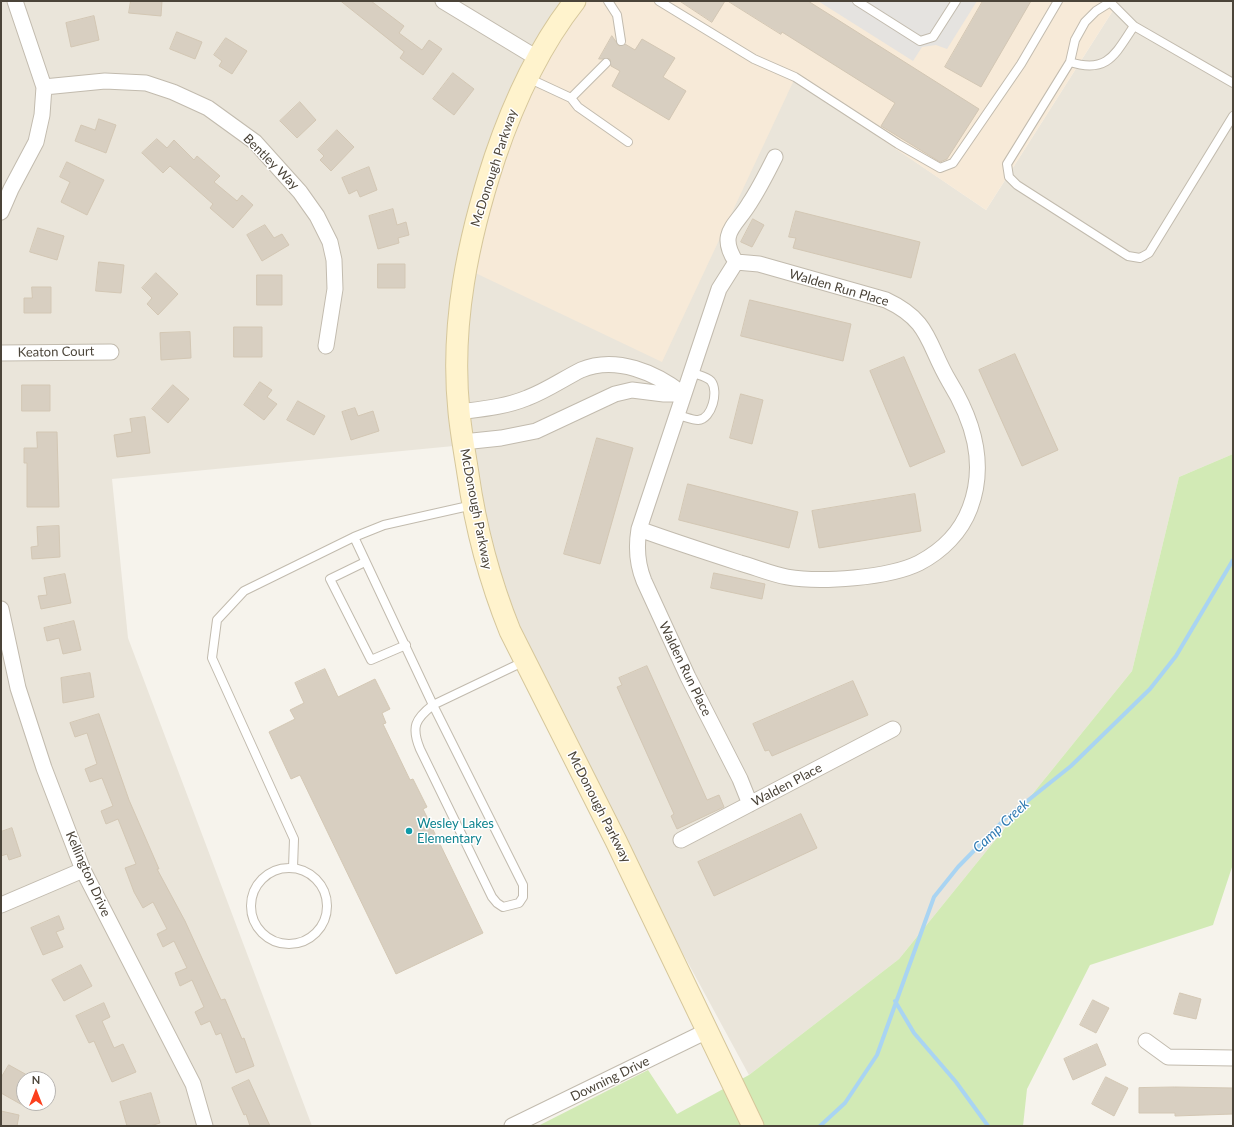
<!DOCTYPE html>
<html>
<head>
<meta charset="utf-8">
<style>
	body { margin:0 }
	#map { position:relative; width:1234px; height:1127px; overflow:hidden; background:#f6f3ec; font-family:Lato,sans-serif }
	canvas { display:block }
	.frame { position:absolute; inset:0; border:2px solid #4b4439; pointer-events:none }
	.north { position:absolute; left:16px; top:1071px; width:40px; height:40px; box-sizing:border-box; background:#fff; border:1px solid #b7b4b0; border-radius:50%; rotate:0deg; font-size:11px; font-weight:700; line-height:16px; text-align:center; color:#4b4439 }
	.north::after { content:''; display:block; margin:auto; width:14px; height:18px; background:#fc3f1d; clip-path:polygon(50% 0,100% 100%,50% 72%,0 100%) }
</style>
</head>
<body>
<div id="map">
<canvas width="1234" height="1127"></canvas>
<div class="frame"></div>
<div class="north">N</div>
</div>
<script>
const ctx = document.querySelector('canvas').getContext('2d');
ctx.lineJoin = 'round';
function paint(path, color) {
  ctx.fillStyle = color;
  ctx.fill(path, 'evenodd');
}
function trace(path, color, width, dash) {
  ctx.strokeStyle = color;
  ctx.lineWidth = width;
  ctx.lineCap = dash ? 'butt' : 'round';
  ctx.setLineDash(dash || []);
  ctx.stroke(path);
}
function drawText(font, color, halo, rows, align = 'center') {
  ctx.font = font + ' Lato,sans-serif';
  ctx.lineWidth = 3;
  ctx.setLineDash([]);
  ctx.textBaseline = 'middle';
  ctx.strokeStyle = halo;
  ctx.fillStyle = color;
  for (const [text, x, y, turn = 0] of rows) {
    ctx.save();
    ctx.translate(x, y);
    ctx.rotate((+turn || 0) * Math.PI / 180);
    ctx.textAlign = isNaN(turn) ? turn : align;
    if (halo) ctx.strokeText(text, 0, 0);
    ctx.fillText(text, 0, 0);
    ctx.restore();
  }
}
const residential = new Path2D(`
	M 1,1 L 579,1 L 795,80 L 986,210 L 1119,1 L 1233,1 L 1233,454 L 1179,477 L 1132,671 L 899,959 L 749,1075 L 480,580 L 464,445 L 112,479 L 128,638 L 312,1126 L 1,1126 ZM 24,1079 L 48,1079 L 48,1103 L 24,1103 Z`);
const commercial = new Path2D(`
	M 579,1 L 1119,1 L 986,210 L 794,80 L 662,362 L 467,269 L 531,59 Z`);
const green = new Path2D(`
	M 1233,454 L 1233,864 L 1213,925 L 1090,965 L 1027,1089 L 1023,1126 L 538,1126 L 648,1070 L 677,1114 L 749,1075 L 899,959 L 1132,671 L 1179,477 Z`);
const parking = new Path2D(`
	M 818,1 L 977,1 L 947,49 L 936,45 L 922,47 L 913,61 Z`);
const stream = new Path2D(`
	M 895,1001 L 914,1033 L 956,1082 L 988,1126
	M 820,1126 L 845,1103 L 877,1055 L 934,897 L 958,867 L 1006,818 L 1071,766 L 1150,689 L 1176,656 L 1233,560`);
const building = new Path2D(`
	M 131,1 L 162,1 L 161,16 L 129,13 Z
	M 341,1 L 371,1 L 404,26 L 399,33 L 422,50 L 429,40 L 442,49 L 423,75 L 400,58 L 404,52 Z
	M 680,1 L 725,1 L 712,22 Z
	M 728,1 L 808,1 L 979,109 L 947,159 L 940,162 L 881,126 L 895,103 L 782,32 L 781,34 Z
	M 983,1 L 1031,1 L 981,87 L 945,67 Z
	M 94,16 L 99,40 L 71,47 L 66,23 Z
	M 177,32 L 202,42 L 195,59 L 170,49 Z
	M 612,36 L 619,46 L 625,44 L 635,50 L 642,39 L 675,58 L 663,77 L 686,91 L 669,120 L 612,86 L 620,71 L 611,66 L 610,59 L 599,59 Z
	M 226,38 L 247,51 L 232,74 L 219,66 L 222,61 L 214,55 Z
	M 453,73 L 474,89 L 454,115 L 433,99 Z
	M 300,102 L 316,120 L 297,138 L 280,121 Z
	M 99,119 L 116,125 L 106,153 L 75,141 L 81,125 L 95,130 Z
	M 337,130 L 354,147 L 331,171 L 320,160 L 324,156 L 318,150 Z
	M 157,139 L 167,148 L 174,140 L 194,160 L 197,156 L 220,176 L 214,182 L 237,201 L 242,195 L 253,205 L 233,228 L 210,208 L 213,204 L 170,166 L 163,173 L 142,153 Z
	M 67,162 L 104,180 L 87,215 L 61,202 L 70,182 L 60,177 Z
	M 369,167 L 377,190 L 360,197 L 357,190 L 349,194 L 342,178 Z
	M 393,209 L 397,225 L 406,222 L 409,235 L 398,238 L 399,243 L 378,249 L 369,216 Z
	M 796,211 L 920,242 L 911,278 L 793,248 L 796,238 L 789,237 Z
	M 753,219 L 764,225 L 752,247 L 741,242 Z
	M 265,225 L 274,238 L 282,234 L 289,245 L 262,261 L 247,235 Z
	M 38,228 L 64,236 L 57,260 L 30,252 Z
	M 99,262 L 124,265 L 121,293 L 96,291 Z
	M 378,264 L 405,264 L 405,288 L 378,288 Z
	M 156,273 L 178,294 L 158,315 L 147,304 L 152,298 L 142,288 Z
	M 257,275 L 282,275 L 282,305 L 257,305 Z
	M 32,287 L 51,287 L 51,313 L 24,313 L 24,298 L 32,298 Z
	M 750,300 L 851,324 L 843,361 L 741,336 Z
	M 234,327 L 262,327 L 262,357 L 234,357 Z
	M 190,332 L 191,358 L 161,360 L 160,333 Z
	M 1015,354 L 1058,450 L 1022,466 L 979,370 Z
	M 904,357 L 945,452 L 910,467 L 870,371 Z
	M 260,382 L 272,390 L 267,397 L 277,404 L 264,420 L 244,405 Z
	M 22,385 L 50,385 L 50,411 L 22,411 Z
	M 173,385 L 189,399 L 168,423 L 152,409 Z
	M 741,394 L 763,400 L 752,444 L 730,438 Z
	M 298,401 L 325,416 L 314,435 L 287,420 Z
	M 355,408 L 358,416 L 373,411 L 379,431 L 351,440 L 342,412 Z
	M 145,417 L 150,453 L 117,457 L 114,435 L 132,432 L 130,419 Z
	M 37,432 L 57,432 L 59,507 L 27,507 L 27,463 L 24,463 L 24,448 L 37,448 Z
	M 597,438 L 633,448 L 600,564 L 564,554 Z
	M 688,484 L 798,512 L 789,548 L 679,520 Z
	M 915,494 L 921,531 L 819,548 L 812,511 Z
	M 59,526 L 60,557 L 32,559 L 31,547 L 38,546 L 37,527 Z
	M 714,573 L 765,584 L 762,599 L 711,588 Z
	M 65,574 L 71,603 L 41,609 L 38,596 L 47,595 L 44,578 Z
	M 74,621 L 81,650 L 63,654 L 59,638 L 47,641 L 44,628 Z
	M 647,666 L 707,800 L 719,795 L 724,807 L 677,829 L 671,816 L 674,814 L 617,687 L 622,685 L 619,678 Z
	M 325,669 L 338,697 L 375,679 L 390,709 L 382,713 L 386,723 L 383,724 L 410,780 L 413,779 L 427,807 L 423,809 L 483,933 L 396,974 L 300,775 L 291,779 L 269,732 L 295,719 L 290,710 L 304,703 L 295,683 Z
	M 90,673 L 94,697 L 63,703 L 61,678 Z
	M 853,681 L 868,715 L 772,756 L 769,750 L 765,751 L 753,724 Z
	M 99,714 L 129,800 L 159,869 L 157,869 L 185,921 L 221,1000 L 225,999 L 242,1039 L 244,1038 L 254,1066 L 236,1073 L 221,1033 L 216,1035 L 210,1021 L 201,1025 L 195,1012 L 204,1007 L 192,980 L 180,986 L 175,973 L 187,968 L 174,941 L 163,947 L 157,934 L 167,929 L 153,902 L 143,908 L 134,892 L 125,868 L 136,864 L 118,819 L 106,824 L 101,811 L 113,806 L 102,778 L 90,782 L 85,769 L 97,764 L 87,733 L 75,737 L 70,723 Z
	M 801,814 L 817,848 L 714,896 L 698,862 Z
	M 12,828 L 21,856 L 9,860 L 7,854 L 1,856 L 1,832 Z
	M 59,916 L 64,929 L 56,932 L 63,947 L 43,955 L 31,928 Z
	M 81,965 L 92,986 L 64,1001 L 52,980 Z
	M 1180,993 L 1201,999 L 1196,1019 L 1174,1014 Z
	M 1093,1000 L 1109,1008 L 1096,1033 L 1080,1025 Z
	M 104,1003 L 110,1017 L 102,1021 L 114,1048 L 123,1044 L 136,1072 L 112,1082 L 94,1041 L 89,1043 L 76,1016 Z
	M 1097,1044 L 1106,1065 L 1073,1080 L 1064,1059 Z
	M 9,1065 L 27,1075 L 24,1079 L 24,1106 L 1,1093 L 1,1078 Z
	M 1106,1077 L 1128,1088 L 1114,1116 L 1092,1104 Z
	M 249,1080 L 270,1126 L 250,1126 L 246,1114 L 244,1115 L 232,1088 Z
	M 1175,1087 L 1233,1088 L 1233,1114 L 1175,1116 L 1175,1113 L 1139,1113 L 1139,1088 Z
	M 151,1093 L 160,1123 L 150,1126 L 127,1126 L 120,1102 Z
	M 1,1111 L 19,1115 L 17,1126 L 1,1126 Z`);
const lane = new Path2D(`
	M 608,1 L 617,15 L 621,41
	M 659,1 L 754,59 L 795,77 L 898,144 L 940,168 L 953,163 L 1021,64 L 1058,1
	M 857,1 L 920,41 L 933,37 L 956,1
	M 1109,1 L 1134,26 L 1233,83
	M 1112,1 L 1096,11 L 1085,22 L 1075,40 L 1070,62 L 1007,164 L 1009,177 L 1017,185 L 1128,256 L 1140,258 L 1149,253 L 1233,116
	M 1070,62 C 1108,74 1115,54 1134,26
	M 528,78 L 571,98 L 578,107 L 628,142
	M 571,98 L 606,63
	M 677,415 C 683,416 692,420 698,420 C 712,419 719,391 711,381 C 706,376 697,375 691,372
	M 354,537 L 433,705 L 523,885 L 523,897 L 519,903 L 503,907 L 497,903 L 492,897 L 420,749 C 411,727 415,719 433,705 L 525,661
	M 365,562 L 330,579 L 371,660 L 406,645
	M251 906a38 38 0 1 1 76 0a38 38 0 1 1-76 0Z
	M 293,868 L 294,839 L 212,658 L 217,620 L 244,591 L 354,537 L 384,525 L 473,505`);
const street = new Path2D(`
	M 443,1 L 537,58
	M 44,87 L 105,81 L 146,83 L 173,92 L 208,108 L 255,142 L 300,192 L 317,216 L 330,242 L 334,260 L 335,289 L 326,346
	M 1,212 L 11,189 L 36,142 L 42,115 L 44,87 L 15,1
	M 736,262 L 719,289 L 639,529 C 636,547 637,564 644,581 L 688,677 L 740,779 L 750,804
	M 736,262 C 717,233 736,226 749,204 C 759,189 767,173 775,157
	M 1,353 L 111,352
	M 459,412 C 482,409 505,407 527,398 C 546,391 563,379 581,370 C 616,355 656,373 683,394
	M 463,442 L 501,438 L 536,431 L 615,394 L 632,390 L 664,394 L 683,394
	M 639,529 C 672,541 706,552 740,563 C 755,567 771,574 787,577 C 820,583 889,578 919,563 C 942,551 961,532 970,508 C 987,463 973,420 949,381 C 927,344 931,321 886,300 L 759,264 L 736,262
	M 1,609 L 18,688 L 44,768 L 83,870 L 193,1084 L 205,1126
	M 681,840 L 893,729
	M 1,905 L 83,870
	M 1146,1041 L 1168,1057 L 1233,1058
	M 512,1126 L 707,1031`);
const secondary = new Path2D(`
	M 575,1 C 538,48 514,101 495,157 C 468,239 450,325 459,412 C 461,433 465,454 468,474 C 476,530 489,579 510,631 L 616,841 L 753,1126`);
const markers = [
	[409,831,4,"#0f9aa8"]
];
const streetNames = [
	["Bentley Way",271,162,45],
	["McDonough Parkway",494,168,-72],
	["Walden Run Place",839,288,16],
	["Keaton Court",56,352,-1],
	["McDonough Parkway",476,509,79],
	["Walden Run Place",685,669,64],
	["Walden Place",787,785,-28],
	["McDonough Parkway",599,807,63],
	["Kellington Drive",88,874,66],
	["Downing Drive",610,1079,-26]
];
const cultureNames = [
	["Wesley Lakes",417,824],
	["Elementary",417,839]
];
const waterNames = [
	["Camp Creek",1001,826,-43]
];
paint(residential, '#eae5da');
paint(commercial, '#f7ead8');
paint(green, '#d2eab5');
paint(parking, '#e5e3e0');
trace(stream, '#a9d4f2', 4);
paint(building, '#d8cfc1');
trace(building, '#d3c7b4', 1);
trace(lane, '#c2bbae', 10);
trace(street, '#c2bbae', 17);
trace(secondary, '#d6c79b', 23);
trace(lane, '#fff', 8);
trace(street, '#fff', 15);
trace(secondary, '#fff3cd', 21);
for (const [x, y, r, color] of markers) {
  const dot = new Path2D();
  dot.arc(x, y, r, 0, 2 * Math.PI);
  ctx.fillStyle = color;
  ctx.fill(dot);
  trace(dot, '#fff', 1.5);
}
drawText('13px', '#4b4439', '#fff', streetNames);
drawText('13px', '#0d838f', '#fff', cultureNames, 'left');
drawText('italic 14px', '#2e7ab2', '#fff', waterNames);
</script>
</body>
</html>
